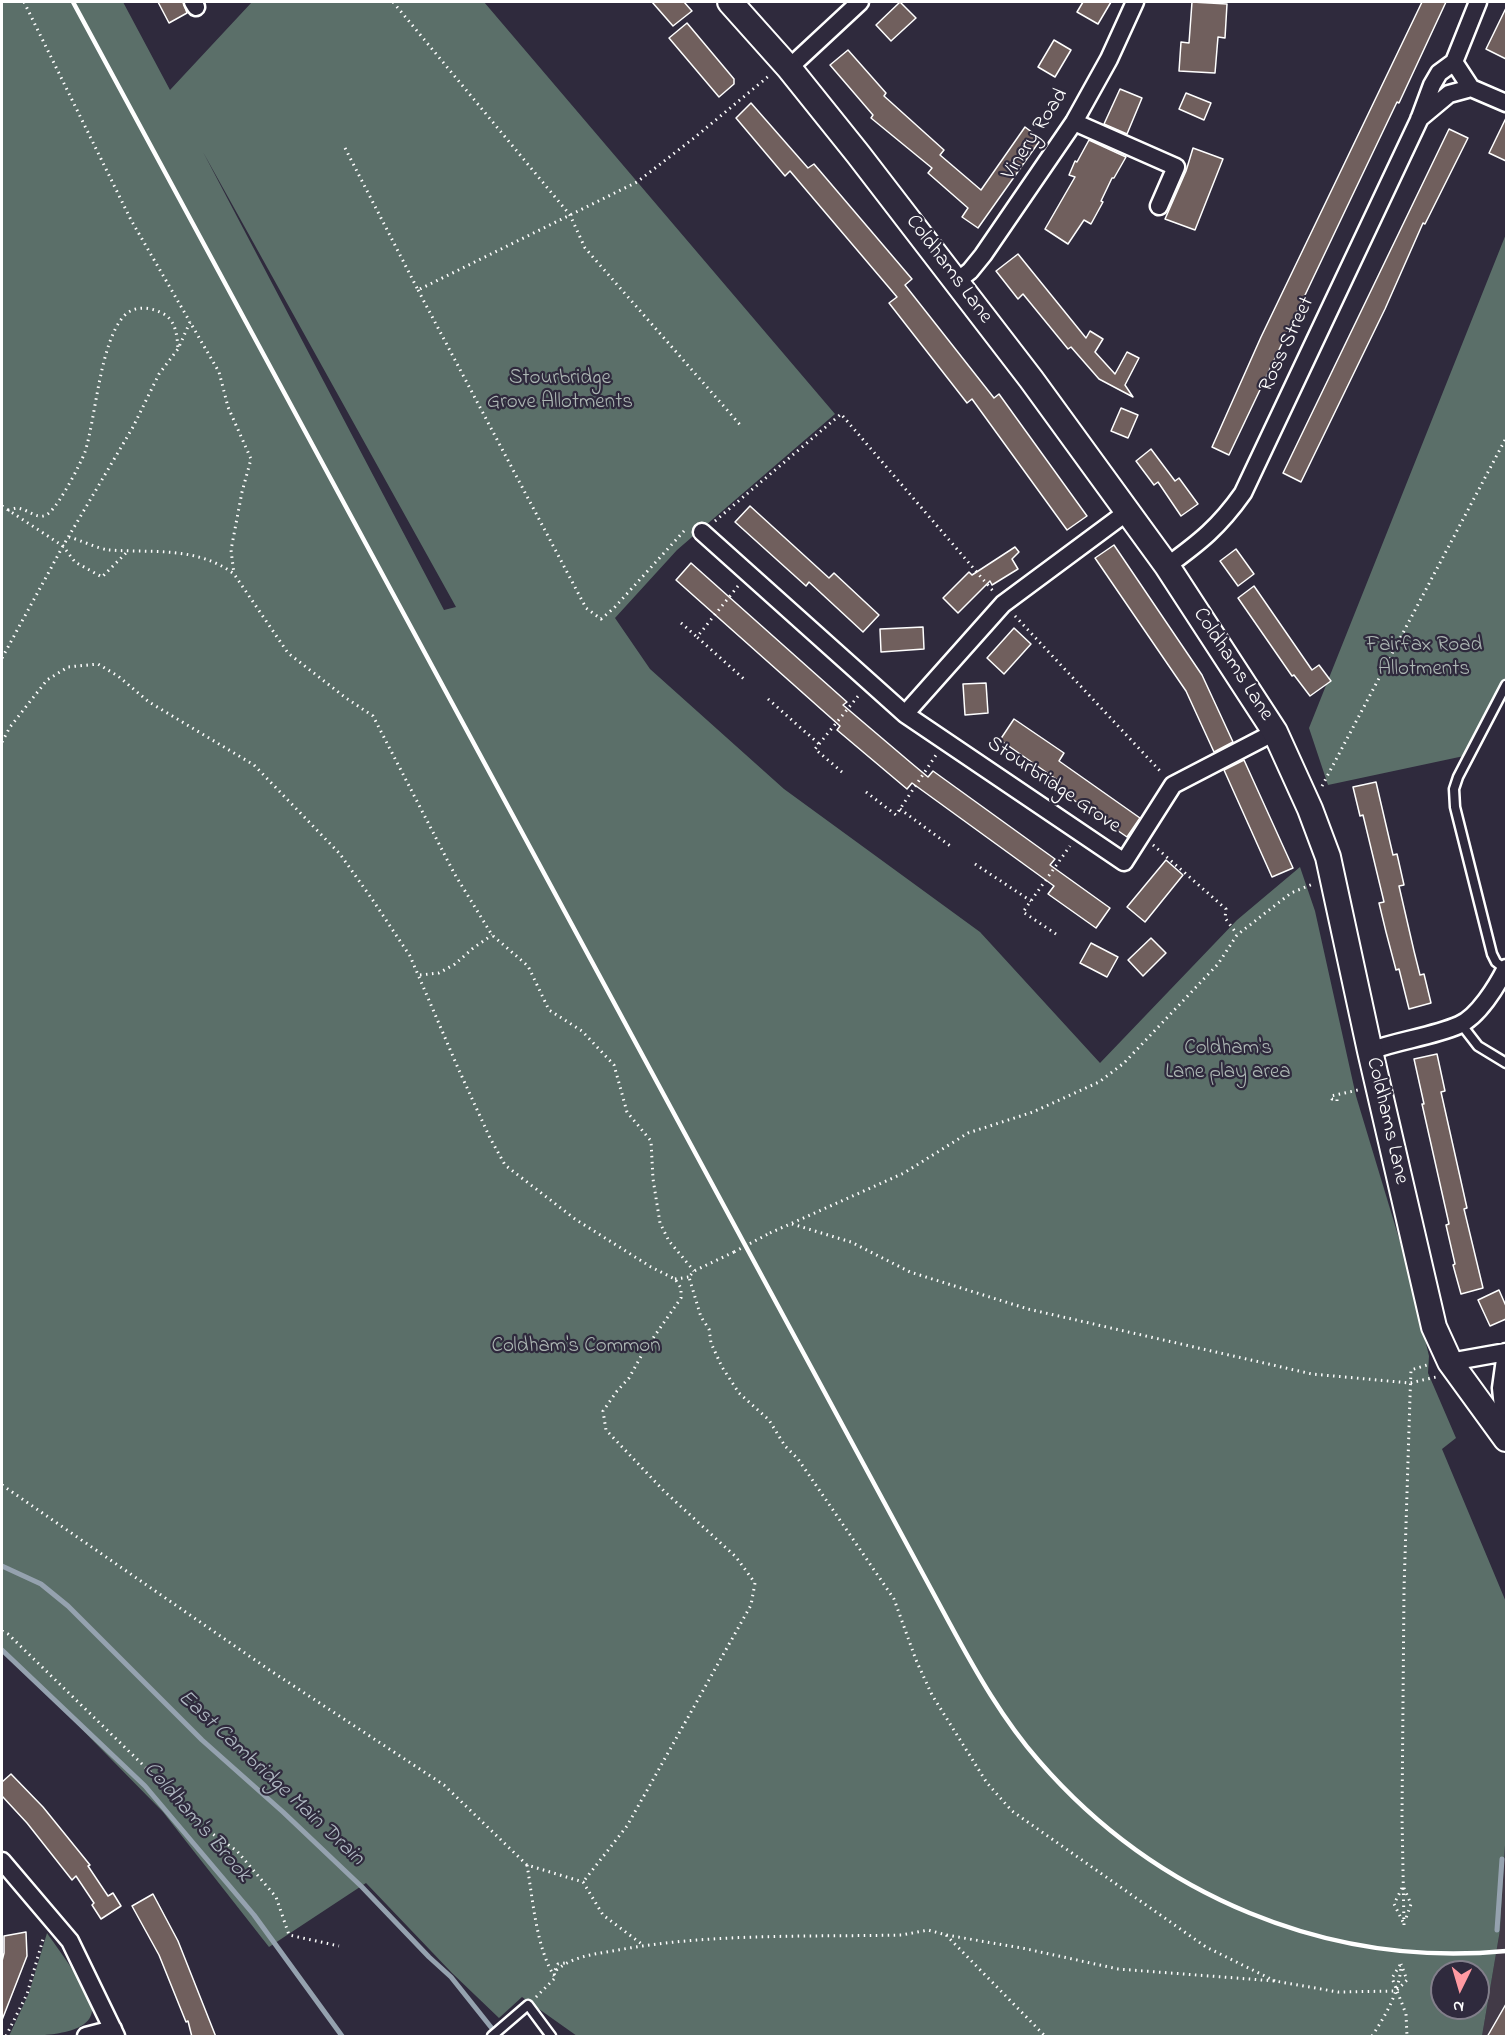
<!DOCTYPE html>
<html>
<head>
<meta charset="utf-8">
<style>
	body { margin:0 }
	#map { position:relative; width:1508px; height:2038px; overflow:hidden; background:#2f2a3d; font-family:"Indie Flower",sans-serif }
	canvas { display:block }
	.frame { position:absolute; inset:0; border:3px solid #fff; pointer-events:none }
	.north { position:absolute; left:1430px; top:1960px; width:60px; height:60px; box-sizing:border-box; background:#2f2a3d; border:2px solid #827f8b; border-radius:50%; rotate:185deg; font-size:16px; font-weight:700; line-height:24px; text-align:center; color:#fff }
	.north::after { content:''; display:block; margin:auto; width:21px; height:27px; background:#ff9aa2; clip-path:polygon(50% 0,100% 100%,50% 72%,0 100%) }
</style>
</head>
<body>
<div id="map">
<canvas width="1508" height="2038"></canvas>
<div class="frame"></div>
<div class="north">N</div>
</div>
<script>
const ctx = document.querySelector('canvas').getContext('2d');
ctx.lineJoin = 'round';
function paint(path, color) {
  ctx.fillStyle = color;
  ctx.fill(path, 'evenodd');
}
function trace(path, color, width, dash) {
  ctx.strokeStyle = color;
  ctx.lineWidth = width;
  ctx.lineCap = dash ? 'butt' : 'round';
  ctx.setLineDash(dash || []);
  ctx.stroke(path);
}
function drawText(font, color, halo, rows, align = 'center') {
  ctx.font = font + ' "Indie Flower",sans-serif';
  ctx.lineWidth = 4.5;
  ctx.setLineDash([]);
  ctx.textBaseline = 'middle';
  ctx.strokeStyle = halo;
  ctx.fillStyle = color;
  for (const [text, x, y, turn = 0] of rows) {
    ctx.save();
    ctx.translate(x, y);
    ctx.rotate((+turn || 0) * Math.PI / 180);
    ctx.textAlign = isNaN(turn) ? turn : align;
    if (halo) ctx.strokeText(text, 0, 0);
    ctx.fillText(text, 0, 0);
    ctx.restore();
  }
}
const built = new Path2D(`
	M 1506,1828 L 1506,2036 L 1482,2036 L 1500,1930 Z`);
const green = new Path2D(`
	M 2,2 L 123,2 L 170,90 L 252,2 L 484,2 L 835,414 L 677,550 L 615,618 L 650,669 L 784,789 L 980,932 L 1100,1063 L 1237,920 L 1300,867 L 1315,911 L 1356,1096 L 1407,1265 L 1429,1356 L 1428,1373 L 1456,1438 L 1442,1449 L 1506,1602 L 1506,1828 L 1500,1930 L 1482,2036 L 577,2036 L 522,1997 L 499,2018 L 452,1973 L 366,1883 L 269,1947 L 163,1812 L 2,1648 ZM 203,152 L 456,607 L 444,610 ZM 1442,1972 L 1478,1972 L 1478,2008 L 1442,2008 Z
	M 1506,234 L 1506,676 L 1464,756 L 1328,785 L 1309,728 Z
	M 47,1933 C 57,1948 91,1992 92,2008 C 94,2038 29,2036 9,2036 L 29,1993 Z`);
const stream = new Path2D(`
	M 2,1566 L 41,1584 L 68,1606 L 202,1740 L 283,1812 L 362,1887 L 429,1957 L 451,1977 L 498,2036
	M 2,1650 L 145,1786 L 254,1915 L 342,2036
	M 1497,1930 L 1502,1859`);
const building = new Path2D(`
	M 158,2 L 183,2 L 187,13 L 169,23 Z
	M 652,2 L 684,2 L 692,11 L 673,26 Z
	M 900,2 L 916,18 L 891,41 L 876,25 Z
	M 1083,2 L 1111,2 L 1098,24 L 1077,12 Z
	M 1192,2 L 1227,4 L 1225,38 L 1218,37 L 1215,73 L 1179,71 L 1181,42 L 1189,43 Z
	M 1422,2 L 1446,2 L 1399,103 L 1397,102 L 1345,211 L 1229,455 L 1212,447 L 1261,337 Z
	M 1506,8 L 1506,59 L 1486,49 Z
	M 687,23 L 734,79 L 734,84 L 719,97 L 669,38 Z
	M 1054,40 L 1071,50 L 1055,77 L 1038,67 Z
	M 848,50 L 886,93 L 884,96 L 944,150 L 940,155 L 981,190 L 1025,127 L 1041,139 L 978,228 L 962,217 L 968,208 L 928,173 L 932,168 L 871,118 L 873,115 L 830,65 Z
	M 1120,89 L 1142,98 L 1127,134 L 1104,124 Z
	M 1186,93 L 1211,103 L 1204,120 L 1179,109 Z
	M 751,103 L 808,168 L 814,164 L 912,279 L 905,285 L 994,398 L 999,394 L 1087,516 L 1067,530 L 972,399 L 967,403 L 889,303 L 897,297 L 790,171 L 785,176 L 736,118 Z
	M 1506,118 L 1506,161 L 1489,153 Z
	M 1449,129 L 1468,138 L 1425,224 L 1423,223 L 1385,309 L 1301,482 L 1283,473 Z
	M 1089,140 L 1126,157 L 1114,178 L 1112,178 L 1101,201 L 1103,202 L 1091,224 L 1084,220 L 1068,244 L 1045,229 L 1075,177 L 1069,175 L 1075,161 L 1077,162 Z
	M 1193,148 L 1223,159 L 1195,230 L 1165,219 L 1186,171 Z
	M 1018,254 L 1086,338 L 1090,331 L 1103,339 L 1095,352 L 1115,374 L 1127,352 L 1139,358 L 1125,385 L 1133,397 L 1099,379 L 1071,347 L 1068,349 L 1023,294 L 1018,299 L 996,271 Z
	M 1121,408 L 1138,415 L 1128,438 L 1111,431 Z
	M 1151,449 L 1175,481 L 1179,478 L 1198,504 L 1181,516 L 1158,482 L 1154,485 L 1136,461 Z
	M 750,506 L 829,578 L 834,573 L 879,615 L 863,632 L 809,582 L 806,586 L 735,522 Z
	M 1114,545 L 1202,675 L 1233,742 L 1214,752 L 1186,691 L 1095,558 Z
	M 1015,547 L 1019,552 L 1012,559 L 1018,569 L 992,585 L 990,581 L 958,613 L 943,598 L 969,572 L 972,575 Z
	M 1236,549 L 1254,574 L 1238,586 L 1220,561 Z
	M 691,563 L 847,702 L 843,705 L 910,762 L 928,777 L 933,771 L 1030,841 L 1055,859 L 1050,865 L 1110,908 L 1096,928 L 1048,894 L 1054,886 L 912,783 L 907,789 L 837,730 L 840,726 L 676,580 Z
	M 1254,586 L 1312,670 L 1319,665 L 1331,681 L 1310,696 L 1294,675 L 1292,676 L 1238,598 Z
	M 923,627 L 924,649 L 881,652 L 880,629 Z
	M 1014,628 L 1031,644 L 1004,674 L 987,658 Z
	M 986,683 L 988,713 L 965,715 L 963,684 Z
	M 1014,719 L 1064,753 L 1059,761 L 1140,818 L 1127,837 L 1052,785 L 1056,779 L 1000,740 Z
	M 1244,760 L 1293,868 L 1272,877 L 1224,770 Z
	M 1376,782 L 1393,855 L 1397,854 L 1404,885 L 1399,886 L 1414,951 L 1420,975 L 1424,974 L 1431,1003 L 1409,1009 L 1399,969 L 1396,970 L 1386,932 L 1379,903 L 1384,902 L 1363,815 L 1360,816 L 1353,787 Z
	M 1166,860 L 1183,875 L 1145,922 L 1127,907 Z
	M 1151,938 L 1166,953 L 1143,976 L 1128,960 Z
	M 1091,943 L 1118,957 L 1107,977 L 1080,963 Z
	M 1437,1054 L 1445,1091 L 1441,1092 L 1467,1208 L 1464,1209 L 1483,1288 L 1461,1294 L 1453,1265 L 1455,1264 L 1446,1225 L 1449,1224 L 1422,1104 L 1424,1104 L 1414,1059 Z
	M 1499,1290 L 1506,1306 L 1506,1319 L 1490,1326 L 1478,1300 Z
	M 11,1774 L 43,1807 L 90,1865 L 88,1866 L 108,1896 L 113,1893 L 121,1906 L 101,1919 L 92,1905 L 94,1903 L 76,1876 L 72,1880 L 27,1823 L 2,1796 L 2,1782 Z
	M 153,1894 L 178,1941 L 216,2037 L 192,2037 L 188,2021 L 186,2022 L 159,1955 L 132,1906 Z
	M 26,1932 L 27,1956 L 2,2020 L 2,1961 L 4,1953 L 4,1936 Z
	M 1506,2004 L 1506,2037 L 1487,2037 Z`);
const path = new Path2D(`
	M 24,2 L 131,220 L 190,322
	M 393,2 L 570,215 L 585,248 L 742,427
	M 345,148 L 418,290 L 637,182 L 694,138 L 770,75
	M 418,290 L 586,608 L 601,619 L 614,608 L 684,531
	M 2,506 L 63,546 L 75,562 L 102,577 L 129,550
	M 8,510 C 11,510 14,508 17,508 C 29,509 39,523 50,512 C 60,503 80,465 85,452 C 96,417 100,342 124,316 C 134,305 150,307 162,313 C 176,320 177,335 178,349
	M 715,521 L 841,414 L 993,591
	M 69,537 C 80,540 99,549 109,550 C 152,553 197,546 234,574 L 288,653 L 346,698 L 373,716 L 454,873 L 492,935 L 528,966 L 549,1010 L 582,1031 L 614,1065 L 627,1112 L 651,1141 L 653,1179 L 660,1223 L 669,1241 L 694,1271
	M 738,586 L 697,637 L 745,680
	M 1015,616 L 1162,773
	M 681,623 L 697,637
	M 2,658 L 63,546 L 133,427 L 159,374 L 178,349 L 190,322 L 219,372 L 228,407 L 251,459 L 242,492 L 231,550 L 234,574
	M 768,699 L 819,744
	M 2,742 L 10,727 L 47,680 L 68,667 L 98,664 L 118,676 L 149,702 L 254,765 L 340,854 L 372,899 L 410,956 L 458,1068 L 490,1138 L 505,1165 L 575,1219 L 651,1267 L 675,1279 L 681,1288 L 681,1298 L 644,1351 L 629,1378 L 617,1391 L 603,1411 L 606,1430 L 664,1491 L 736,1557 L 755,1583 L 751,1605 L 627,1826 L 583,1882
	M 842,772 L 815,749 L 859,695
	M 1322,786 L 1506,438
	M 866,792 L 896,815 L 936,755
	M 900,809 L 953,848
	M 1153,845 L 1226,909 L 1225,918 L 1237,934
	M 975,864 L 1031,901
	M 1056,934 L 1023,912 L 1070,846
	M 420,975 L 439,973 L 455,964 L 472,949 L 492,935
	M 1337,1101 L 1337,1099 L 1332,1099 L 1331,1096 L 1358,1090
	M 792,1224 L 851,1242 L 910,1272 L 1028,1309 L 1312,1374 L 1410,1383 L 1436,1377
	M 770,1233 L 904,1173 L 968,1133 L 1033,1112 L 1099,1082 L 1124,1063 L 1218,964 L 1237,935 L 1291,893 L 1313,884
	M 734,1252 L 694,1271 L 689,1277 L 701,1317 L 709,1329 L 711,1343 L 722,1367 L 739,1393 L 769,1420 L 785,1446 L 798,1459 L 894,1599 L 916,1660 L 932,1695 L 987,1783 L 1012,1811 L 1206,1947 L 1275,1981
	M 675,1279 L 689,1277
	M 2,1485 L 268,1669 L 444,1785 L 527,1865 L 583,1882 L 603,1915 L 643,1945
	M 2,1631 L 8,1634 L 174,1795 L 200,1825 L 237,1851 L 276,1897 L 289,1935 L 339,1946
	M 527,1865 C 533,1900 536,1946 554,1976
	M 1402,1888 L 1394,1904 L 1403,1922
	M 1404,1888 L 1411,1904 L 1405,1921
	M 1404,1925 L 1402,1816 L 1404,1589 L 1410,1397 L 1411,1370 L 1430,1364
	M 946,1935 L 1045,2036
	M 1400,1965 L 1392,1978 L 1406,2014 L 1407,2036
	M 555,1970 L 558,1964 L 565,1963
	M 536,1997 L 555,1978 L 554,1972 C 572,1956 595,1954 618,1950 C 711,1933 808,1937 902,1935 L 928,1930 L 946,1935 L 1022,1948 L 1118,1969 L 1275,1981 L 1338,1992 L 1396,1991 L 1407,1980 L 1401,1964
	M 6,2036 L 27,1994 L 44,1936
	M 1372,2036 C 1386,2015 1399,1992 1401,1967`);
const lane = new Path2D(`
	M 1506,970 L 1496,962 L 1492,954 L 1455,807 L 1454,789 L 1458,777 L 1506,685
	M 1461,1024 L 1478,1046 L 1506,1063
	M 492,2036 L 528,2005 L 551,2036`);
const street = new Path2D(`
	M 193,2 L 196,7
	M 1454,62 L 1471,88 L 1506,103
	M 789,68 L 860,2
	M 1419,119 L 1449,94 L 1471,88
	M 1074,122 L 1176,167 L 1159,206
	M 956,282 L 970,271 L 983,255 L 1074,122 L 1109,59 L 1135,2
	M 702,532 L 905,714 L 1124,862 L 1173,785 L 1275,732
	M 1167,566 C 1200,542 1219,527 1243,493 L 1419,120 L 1432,85 L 1439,73 L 1454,62 L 1478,2
	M 905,714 L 1003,604 L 1127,512
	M 1370,1051 C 1399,1040 1431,1037 1459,1025 C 1478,1017 1497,986 1506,968
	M 1506,1352 L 1501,1388 L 1506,1436
	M 1450,1362 L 1506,1352
	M 2,1861 L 70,1941 L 116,2036
	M 86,2036 L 113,2029`);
const secondary = new Path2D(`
	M 730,2 L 789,68 L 858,154 L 1031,379 L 1167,566 L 1275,732 L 1310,809 L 1328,857 L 1370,1051 L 1434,1327 L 1450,1362 L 1506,1439`);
const rail = new Path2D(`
	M 73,2 L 950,1624 C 976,1672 1003,1720 1039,1761 C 1156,1896 1328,1968 1506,1951`);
const pathBridge = new Path2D(`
	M 734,1252 L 770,1233`);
const streetNames = [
	["Vinery Road",1036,135,-57],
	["Coldhams Lane",948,270,53],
	["Ross Street",1288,345,-65],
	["Coldhams Lane",1232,665,57],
	["Stourbridge Grove",1053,786,34],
	["Coldhams Lane",1386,1121,77]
];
const parkNames = [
	["Stourbridge",560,380],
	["Grove Allotments",560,404],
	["Fairfax Road",1424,647],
	["Allotments",1424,671],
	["Coldham's",1228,1050],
	["Lane play area",1228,1074],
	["Coldham's Common",576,1348]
];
const waterNames = [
	["East Cambridge Main Drain",270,1779,43],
	["Coldham's Brook",196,1823,49]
];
paint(built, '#423a47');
paint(green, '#5b6f69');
trace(stream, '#95a2af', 5);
paint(building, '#705f5d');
trace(building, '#fff', 1.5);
trace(lane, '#fff', 13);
trace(street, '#fff', 21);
trace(secondary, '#fff', 28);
trace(path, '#fff', 3, [1.5, 4.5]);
trace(lane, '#2f2a3d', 8);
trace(street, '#2f2a3d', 16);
trace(secondary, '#2f2a3d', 24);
trace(rail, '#fff', 4.5);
trace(pathBridge, '#fff', 3, [1.5, 4.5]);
drawText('21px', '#fff', '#2f2a3d', streetNames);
drawText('21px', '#adb7b4', '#2f2a3d', parkNames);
drawText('italic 22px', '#b0b9c3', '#2f2a3d', waterNames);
</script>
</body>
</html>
